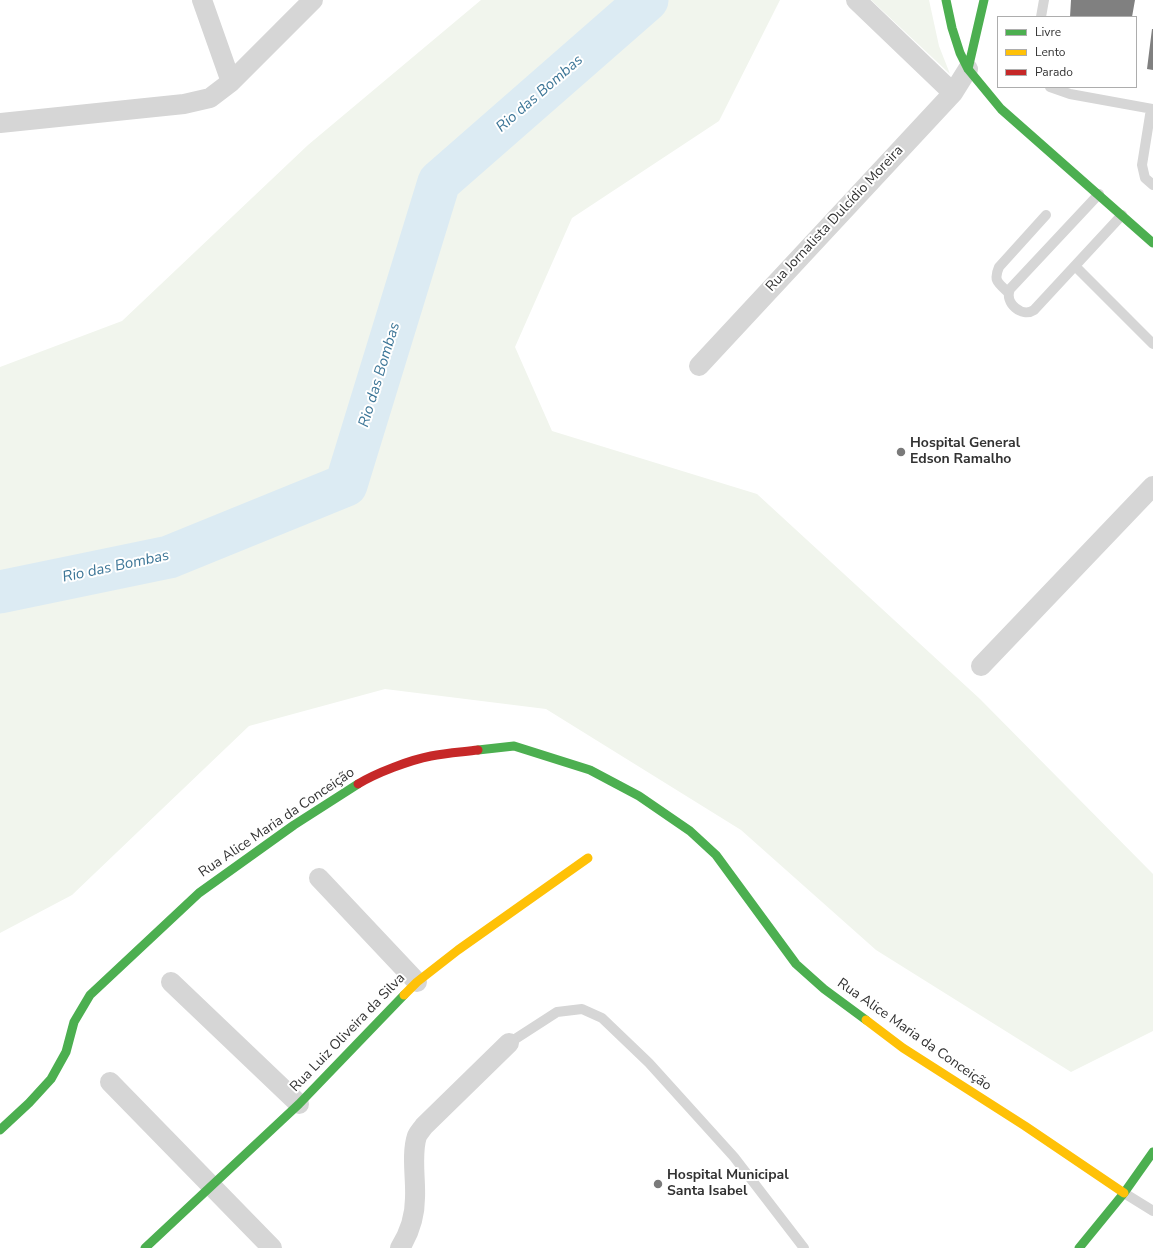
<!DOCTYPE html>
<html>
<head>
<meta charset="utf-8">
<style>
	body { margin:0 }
	#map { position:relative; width:1153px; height:1248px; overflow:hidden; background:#fff; font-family:"Nunito Sans",sans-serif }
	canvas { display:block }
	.legend { position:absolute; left:997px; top:16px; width:140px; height:72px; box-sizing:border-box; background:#fff; border:1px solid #adadad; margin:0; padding:5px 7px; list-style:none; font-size:12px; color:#323232 }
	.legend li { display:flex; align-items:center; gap:8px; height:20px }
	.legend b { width:20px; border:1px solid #adadad }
</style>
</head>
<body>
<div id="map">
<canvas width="1153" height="1248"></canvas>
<ul class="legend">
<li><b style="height:5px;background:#4caf50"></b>Livre</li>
<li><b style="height:5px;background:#ffc107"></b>Lento</li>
<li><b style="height:5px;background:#c62828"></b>Parado</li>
</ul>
</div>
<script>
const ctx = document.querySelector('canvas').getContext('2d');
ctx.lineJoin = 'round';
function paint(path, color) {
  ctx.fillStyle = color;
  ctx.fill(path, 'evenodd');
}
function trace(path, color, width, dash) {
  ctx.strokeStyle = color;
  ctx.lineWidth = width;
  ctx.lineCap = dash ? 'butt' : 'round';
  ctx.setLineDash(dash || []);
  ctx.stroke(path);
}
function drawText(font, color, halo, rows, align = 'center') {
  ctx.font = font + ' "Nunito Sans",sans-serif';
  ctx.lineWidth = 4;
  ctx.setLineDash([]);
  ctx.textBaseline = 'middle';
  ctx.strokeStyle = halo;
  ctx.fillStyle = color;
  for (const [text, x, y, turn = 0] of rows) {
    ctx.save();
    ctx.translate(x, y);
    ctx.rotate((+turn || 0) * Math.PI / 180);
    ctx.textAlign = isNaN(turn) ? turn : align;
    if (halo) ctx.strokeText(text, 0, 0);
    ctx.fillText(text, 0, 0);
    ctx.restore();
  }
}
const green = new Path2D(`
	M 481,0 L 780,0 L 719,121 L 572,218 L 515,347 L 552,431 L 757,494 L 980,699 L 1153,874 L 1153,1031 L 1071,1072 L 876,950 L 741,830 L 546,709 L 385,689 L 249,726 L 72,895 L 0,933 L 0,367 L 122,321 L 308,145 Z
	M 871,0 L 929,0 L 939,46 L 950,74 Z`);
const river = new Path2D(`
	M 0,592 L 169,557 L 346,485 L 439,182 L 647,0`);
const building = new Path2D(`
	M 1071,0 L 1135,0 L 1132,17 L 1070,17 Z
	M 1152,29 L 1153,29 L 1153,70 L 1147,69 Z`);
const lane = new Path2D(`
	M 1041,17 L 1044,0
	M 1050,87 L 1070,94 L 1153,109
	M 1151,109 L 1142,165 L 1145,178 L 1153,185
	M 1099,194 L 1010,289 C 1004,303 1022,318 1034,310 L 1122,215
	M 1075,266 L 1153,344
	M 1009,293 C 998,283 993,281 999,267 L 1046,215
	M 509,1043 L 557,1012 L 582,1009 L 602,1018 L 649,1063 L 734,1157 L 804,1248
	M 1124,1193 L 1153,1211`);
const street = new Path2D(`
	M 202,0 L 231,82
	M 856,0 L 953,93
	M 0,123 L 184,104 L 210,98 L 231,82 L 313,0
	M 699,366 L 953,93 L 968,69
	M 981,666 L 1153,486
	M 319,878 L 417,982
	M 171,982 L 299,1104
	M 110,1082 L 272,1248
	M 400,1248 C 410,1232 415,1216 415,1198 C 416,1179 411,1154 417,1136 C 419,1132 422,1129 424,1126 L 509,1043`);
const fast = new Path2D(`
	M 946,0 L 952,28 L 960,53 L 968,69 L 1001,109 L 1153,243
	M 968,69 L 984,0
	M 478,750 L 514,746 L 590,770 L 639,796 L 690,831 L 716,855 L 796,964 L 824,989 L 866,1020
	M 0,1130 L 29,1103 L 51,1079 L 66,1052 L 74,1022 L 90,995 L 199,893 L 294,825 L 358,784
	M 145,1248 L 299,1104 L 404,995
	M 1079,1248 L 1124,1193 L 1153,1152`);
const slow = new Path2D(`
	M 404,995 L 417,982 L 458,950 L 588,858
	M 866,1020 L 903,1048 L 1025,1126 L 1124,1193`);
const jam = new Path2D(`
	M 358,784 C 376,773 410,760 431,756 C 446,753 462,752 478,750`);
const markers = [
	[901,452,5,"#7a7a7a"],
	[658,1184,5,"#7a7a7a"]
];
const streetNames = [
	["Rua Jornalista Dulcídio Moreira",835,219,-47],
	["Rua Alice Maria da Conceição",277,823,-34],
	["Rua Luiz Oliveira da Silva",348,1033,-46],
	["Rua Alice Maria da Conceição",914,1035,35]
];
const poiNames = [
	["Hospital General",910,444],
	["Edson Ramalho",910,460],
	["Hospital Municipal",667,1176],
	["Santa Isabel",667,1192]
];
const waterNames = [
	["Rio das Bombas",540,94,-41],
	["Rio das Bombas",380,375,-73],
	["Rio das Bombas",116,567,-12]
];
paint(green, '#f1f5ed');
trace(river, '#dcebf3', 43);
paint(building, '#808080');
trace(lane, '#d6d6d6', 10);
trace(street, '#d6d6d6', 20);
trace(fast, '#4caf50', 9);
trace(slow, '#ffc107', 9);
trace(jam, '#c62828', 9);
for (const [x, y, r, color] of markers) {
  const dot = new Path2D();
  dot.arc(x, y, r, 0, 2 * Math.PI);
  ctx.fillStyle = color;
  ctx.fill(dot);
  trace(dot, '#fff', 1.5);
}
drawText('14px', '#323232', '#fff', streetNames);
drawText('bold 14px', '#323232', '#fff', poiNames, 'left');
drawText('italic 15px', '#3d7697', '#fff', waterNames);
</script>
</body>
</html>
